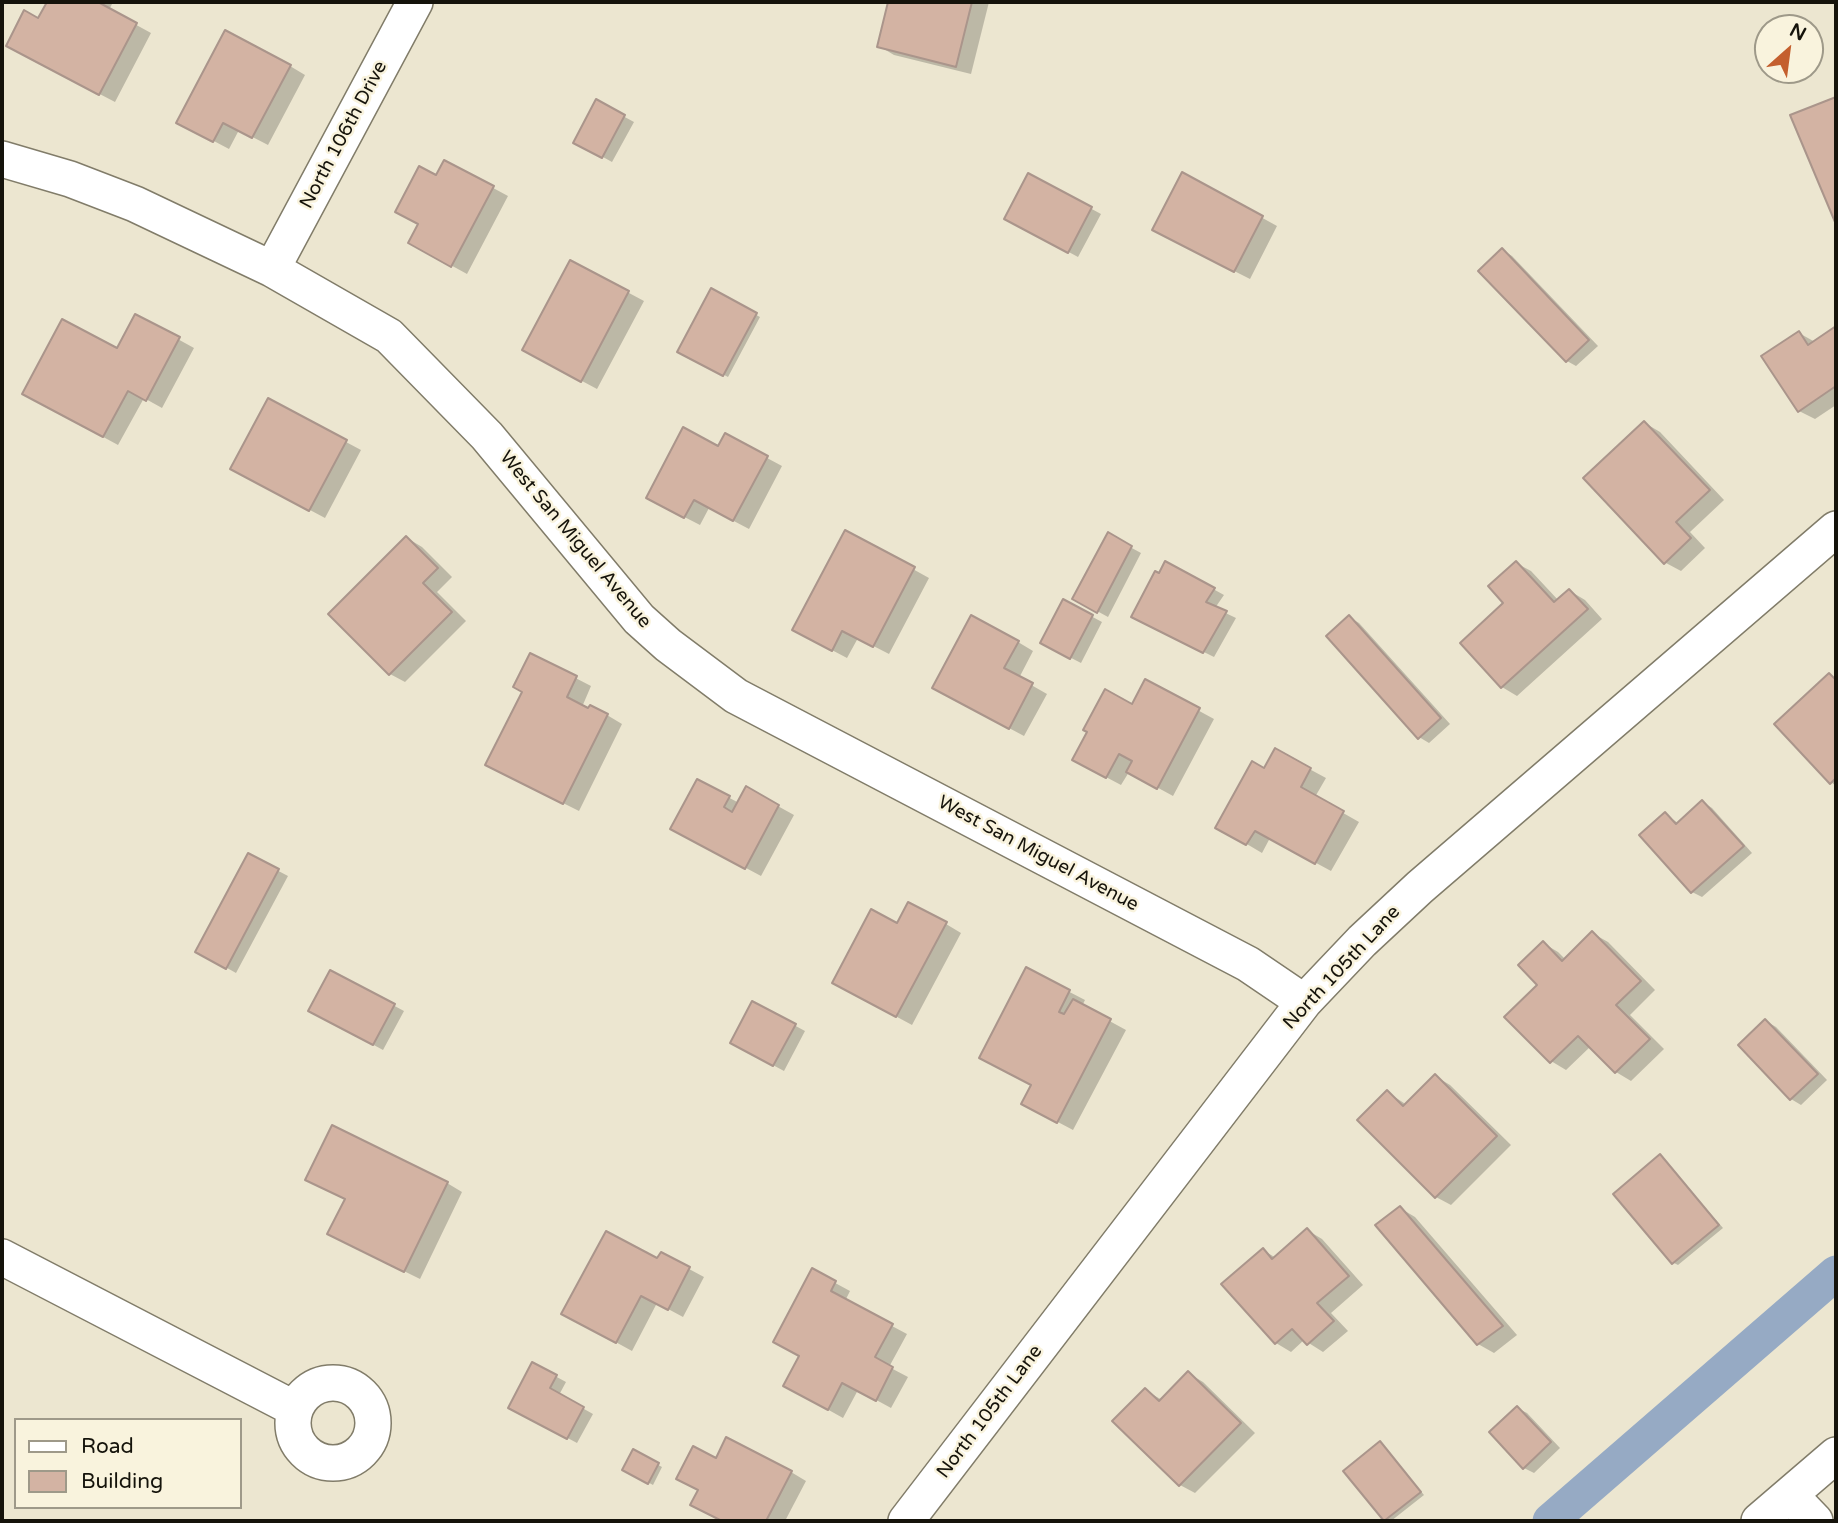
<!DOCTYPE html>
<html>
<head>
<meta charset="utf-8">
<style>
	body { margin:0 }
	#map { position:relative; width:1838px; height:1523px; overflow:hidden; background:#ece6d0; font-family:"Varela Round",sans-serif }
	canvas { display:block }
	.frame { position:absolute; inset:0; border:4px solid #15130b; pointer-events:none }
	.legend { position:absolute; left:14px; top:1418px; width:228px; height:91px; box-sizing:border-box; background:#f9f3dd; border:2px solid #9e9989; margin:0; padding:9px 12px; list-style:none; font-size:21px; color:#15130b }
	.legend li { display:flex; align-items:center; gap:14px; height:35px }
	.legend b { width:35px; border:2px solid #9e9989 }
	.north { position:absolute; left:1754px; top:14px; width:70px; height:70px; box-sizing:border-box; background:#f9f3dd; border:2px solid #9e9989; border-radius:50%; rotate:28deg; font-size:19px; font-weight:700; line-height:28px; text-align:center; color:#15130b }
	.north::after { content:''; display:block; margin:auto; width:24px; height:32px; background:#c45f2e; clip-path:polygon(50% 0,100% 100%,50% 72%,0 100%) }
</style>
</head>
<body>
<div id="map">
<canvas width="1838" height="1523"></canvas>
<div class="frame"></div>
<ul class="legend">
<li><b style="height:9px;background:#fff"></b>Road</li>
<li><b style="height:19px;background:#d3b3a3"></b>Building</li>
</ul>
<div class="north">N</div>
</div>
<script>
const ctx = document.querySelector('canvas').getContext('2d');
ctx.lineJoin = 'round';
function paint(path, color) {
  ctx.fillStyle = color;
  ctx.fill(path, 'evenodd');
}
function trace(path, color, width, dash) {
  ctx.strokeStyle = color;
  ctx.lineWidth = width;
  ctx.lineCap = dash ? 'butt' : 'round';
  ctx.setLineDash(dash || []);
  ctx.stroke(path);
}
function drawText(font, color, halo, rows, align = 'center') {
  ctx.font = font + ' "Varela Round",sans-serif';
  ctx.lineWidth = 5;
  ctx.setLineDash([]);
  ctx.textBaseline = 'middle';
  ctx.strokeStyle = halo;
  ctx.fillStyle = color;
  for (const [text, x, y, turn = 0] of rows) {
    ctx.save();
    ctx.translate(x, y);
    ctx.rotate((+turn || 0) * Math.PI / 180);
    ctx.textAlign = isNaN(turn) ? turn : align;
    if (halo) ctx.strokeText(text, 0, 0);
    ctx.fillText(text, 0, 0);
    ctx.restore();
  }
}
const shadow = new Path2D(`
	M 49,2 L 113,2 L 109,10 L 151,33 L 115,102 L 23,54 Z
	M 890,2 L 989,2 L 971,74 L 894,55 L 879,46 Z
	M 290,66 L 305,75 L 268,145 L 239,130 L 229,149 L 193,130 Z
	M 1836,99 L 1836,220 L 1793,116 Z
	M 597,102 L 634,122 L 612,162 L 576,142 Z
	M 445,162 L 508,196 L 467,274 L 425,251 L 420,224 L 437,177 Z
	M 1183,174 L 1277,226 L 1250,279 L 1169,238 Z
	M 1029,175 L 1101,214 L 1078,257 L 1006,218 Z
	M 1502,250 L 1512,256 L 1598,346 L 1576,366 L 1567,361 Z
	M 571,262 L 644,301 L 597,389 L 539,358 Z
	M 712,291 L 760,317 L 728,377 L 680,351 Z
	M 136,316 L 194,348 L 162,408 L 144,398 L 118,445 L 39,402 L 117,350 Z
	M 1836,328 L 1836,405 L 1815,419 L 1799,411 L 1799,333 L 1815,342 Z
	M 1645,423 L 1660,432 L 1724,500 L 1690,532 L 1705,548 L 1681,571 L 1666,563 L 1586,478 Z
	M 726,436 L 782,466 L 749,529 L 709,508 L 700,525 L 663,506 L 719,448 Z
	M 346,442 L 361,450 L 325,518 L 248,477 Z
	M 846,532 L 929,578 L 889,654 L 858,638 L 847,658 L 809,638 Z
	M 1108,535 L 1141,553 L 1108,617 L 1075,599 Z
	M 407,538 L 422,547 L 452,577 L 437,592 L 466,621 L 405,682 L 390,674 Z
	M 1166,563 L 1224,595 L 1215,608 L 1236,618 L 1214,657 L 1143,622 Z
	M 1516,563 L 1531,571 L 1559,601 L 1570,591 L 1585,600 L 1602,619 L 1517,696 L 1502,687 L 1506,603 Z
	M 1063,601 L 1102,622 L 1081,663 L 1042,643 Z
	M 1349,617 L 1359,623 L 1450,724 L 1429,743 L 1419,737 Z
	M 1018,642 L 1033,651 L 1019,678 L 1047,694 L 1024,736 L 949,696 Z
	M 531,655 L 591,686 L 582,707 L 607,715 L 622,724 L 579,811 L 503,773 L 524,691 Z
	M 1830,675 L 1836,679 L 1836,786 L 1831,782 Z
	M 1146,682 L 1214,719 L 1173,796 L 1129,772 L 1121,785 L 1089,768 L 1133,706 Z
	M 1276,751 L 1326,778 L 1315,797 L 1359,822 L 1331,871 L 1270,838 L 1262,853 L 1218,827 L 1265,770 Z
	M 698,781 L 739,803 L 747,789 L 794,815 L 761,876 L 688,837 Z
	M 1703,802 L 1712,808 L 1752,853 L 1702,897 L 1692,892 L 1665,814 L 1678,823 Z
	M 248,855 L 288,876 L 236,973 L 197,951 Z
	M 946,924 L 961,933 L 912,1025 L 849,991 L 898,925 Z
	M 1592,933 L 1608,942 L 1655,990 L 1630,1015 L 1664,1049 L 1631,1081 L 1616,1072 L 1591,1046 L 1566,1070 L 1551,1061 L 1540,985 L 1543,943 L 1558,952 L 1566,960 Z
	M 1027,970 L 1085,1000 L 1082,1006 L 1126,1030 L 1073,1130 L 1039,1112 L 1033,1085 Z
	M 331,972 L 404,1011 L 383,1050 L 311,1011 Z
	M 753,1003 L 805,1031 L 784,1071 L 732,1043 Z
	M 1766,1021 L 1776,1027 L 1827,1080 L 1801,1105 L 1791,1099 L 1740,1045 Z
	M 1435,1076 L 1450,1085 L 1511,1145 L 1451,1205 L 1436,1197 L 1387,1092 L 1407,1105 Z
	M 1661,1157 L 1723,1228 L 1678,1265 L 1674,1263 Z
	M 447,1183 L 462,1192 L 420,1279 L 345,1242 Z
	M 1400,1208 L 1415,1217 L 1517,1335 L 1494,1353 L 1478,1344 Z
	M 1307,1230 L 1322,1239 L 1363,1285 L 1331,1313 L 1348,1331 L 1323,1352 L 1304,1340 L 1291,1352 L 1276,1343 L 1263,1250 L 1276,1258 Z
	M 661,1254 L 704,1277 L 683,1317 L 657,1303 L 632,1351 L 579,1322 L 658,1260 Z
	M 813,1271 L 850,1291 L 845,1301 L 907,1334 L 889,1367 L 908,1377 L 891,1408 L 858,1390 L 843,1418 L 800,1394 L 801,1356 Z
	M 533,1364 L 566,1382 L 559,1395 L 593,1414 L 577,1443 L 510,1407 Z
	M 1188,1373 L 1203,1382 L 1255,1433 L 1195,1493 L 1180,1485 L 1145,1390 L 1162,1400 Z
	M 1517,1408 L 1527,1413 L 1560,1448 L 1534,1473 L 1524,1468 Z
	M 1380,1443 L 1424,1495 L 1391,1521 L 1385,1520 L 1346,1471 Z
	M 634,1452 L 662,1467 L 653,1485 L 624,1469 Z
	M 716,1460 L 791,1472 L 806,1481 L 785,1521 L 724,1521 L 707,1513 Z`);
const canal = new Path2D(`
	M 1550,1521 L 1836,1273`);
const building = new Path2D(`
	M 47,2 L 98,2 L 137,23 L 99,95 L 6,46 L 24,10 L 38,18 Z
	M 888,2 L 972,2 L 956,67 L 877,47 Z
	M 225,30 L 291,65 L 252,138 L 223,123 L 213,142 L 176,123 Z
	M 1836,97 L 1836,221 L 1835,222 L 1790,115 Z
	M 596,99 L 625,115 L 602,158 L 573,143 Z
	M 444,160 L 494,186 L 451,267 L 408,243 L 418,224 L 395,212 L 419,166 L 436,175 Z
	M 1182,172 L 1263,216 L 1234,272 L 1152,230 Z
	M 1028,173 L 1092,207 L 1068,253 L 1004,219 Z
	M 1502,248 L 1589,340 L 1566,362 L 1478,271 Z
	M 570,260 L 629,291 L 581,382 L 522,350 Z
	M 711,288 L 757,313 L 723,376 L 677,352 Z
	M 135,314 L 180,337 L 146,401 L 128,391 L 103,437 L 22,394 L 62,319 L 117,348 Z
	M 1836,326 L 1836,386 L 1798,412 L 1761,356 L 1799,331 L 1808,345 Z
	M 268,398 L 347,440 L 309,511 L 230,469 Z
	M 1644,421 L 1710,490 L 1676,522 L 1691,538 L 1664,564 L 1583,478 Z
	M 683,427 L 718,446 L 725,433 L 768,456 L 733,521 L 694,500 L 684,518 L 646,498 Z
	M 845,530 L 915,567 L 873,647 L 842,631 L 832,651 L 792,630 Z
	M 1108,532 L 1132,546 L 1097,613 L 1072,599 Z
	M 406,536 L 438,568 L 423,583 L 452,612 L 389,675 L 328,614 Z
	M 1165,561 L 1215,588 L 1206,602 L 1227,611 L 1203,653 L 1131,617 L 1155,571 L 1159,573 Z
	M 1516,561 L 1554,602 L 1569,589 L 1588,609 L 1501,688 L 1460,643 L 1503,603 L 1488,586 Z
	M 1063,599 L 1093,615 L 1070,659 L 1040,643 Z
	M 971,615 L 1019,641 L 1004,668 L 1033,683 L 1009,729 L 932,688 Z
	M 1349,615 L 1441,718 L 1418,739 L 1326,636 Z
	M 530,653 L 577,676 L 567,697 L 588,708 L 590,705 L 608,714 L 563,804 L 485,765 L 522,692 L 513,687 Z
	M 1829,673 L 1836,680 L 1836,778 L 1830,784 L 1774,724 Z
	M 1145,679 L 1200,708 L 1157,789 L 1126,772 L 1132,761 L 1119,754 L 1106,778 L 1072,760 L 1087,732 L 1083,730 L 1105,689 L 1132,704 Z
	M 1275,748 L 1311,768 L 1301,787 L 1344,811 L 1315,864 L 1255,831 L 1246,845 L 1215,828 L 1252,761 L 1264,768 Z
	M 697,779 L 730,796 L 724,807 L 732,812 L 746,786 L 779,805 L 745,869 L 670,829 Z
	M 1702,800 L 1744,846 L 1691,893 L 1639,835 L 1665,812 L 1676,824 Z
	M 248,853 L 279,869 L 226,969 L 195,952 Z
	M 908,902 L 947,922 L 896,1017 L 832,983 L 871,909 L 897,923 Z
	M 1592,931 L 1641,981 L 1616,1005 L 1650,1039 L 1615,1073 L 1578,1036 L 1550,1063 L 1504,1017 L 1537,985 L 1518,965 L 1543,941 L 1562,961 Z
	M 1026,967 L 1070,990 L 1059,1012 L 1064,1014 L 1073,999 L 1111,1019 L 1057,1123 L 1021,1104 L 1031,1085 L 979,1058 Z
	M 330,970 L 395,1004 L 373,1045 L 308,1011 Z
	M 752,1001 L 796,1024 L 773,1066 L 730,1043 Z
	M 1765,1019 L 1818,1074 L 1790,1100 L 1738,1045 Z
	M 1435,1074 L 1497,1136 L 1435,1198 L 1357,1120 L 1387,1090 L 1403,1106 Z
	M 332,1125 L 448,1182 L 404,1272 L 327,1234 L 345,1199 L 305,1180 Z
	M 1660,1154 L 1719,1225 L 1672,1264 L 1613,1194 Z
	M 1400,1206 L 1503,1326 L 1477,1345 L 1375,1225 Z
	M 1307,1228 L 1349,1276 L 1317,1303 L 1334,1321 L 1307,1345 L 1292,1329 L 1275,1344 L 1221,1284 L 1263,1248 L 1272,1259 Z
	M 606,1231 L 657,1258 L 661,1252 L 690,1267 L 668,1310 L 641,1296 L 616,1343 L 561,1314 Z
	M 812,1268 L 836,1281 L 831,1291 L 893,1324 L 875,1357 L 893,1367 L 876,1401 L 842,1383 L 828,1410 L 783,1386 L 799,1356 L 773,1342 Z
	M 532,1362 L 557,1375 L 550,1388 L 584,1407 L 567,1439 L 508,1408 Z
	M 1188,1371 L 1241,1423 L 1179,1486 L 1112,1421 L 1145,1388 L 1159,1401 Z
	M 1517,1406 L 1551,1442 L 1523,1469 L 1489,1432 Z
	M 726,1437 L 792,1471 L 766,1521 L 722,1521 L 690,1505 L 698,1490 L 676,1479 L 693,1446 L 716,1458 Z
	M 1380,1441 L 1421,1492 L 1384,1521 L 1343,1471 Z
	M 633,1449 L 659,1463 L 648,1484 L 622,1470 Z`);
const street = new Path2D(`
	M 2,159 L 70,179 L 135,204 L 272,269 L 389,336 L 487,436 L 639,619 L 668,645 L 736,696 L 1248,964 L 1304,1002
	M 272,269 L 415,2
	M 2,1257 L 295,1409
	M293 1423a40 40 0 1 1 80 0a40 40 0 1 1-80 0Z
	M 1790,1495 L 1815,1521
	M 906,1521 L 1304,1002 L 1362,941 L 1420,887 L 1836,529
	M 1759,1521 L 1836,1455`);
const streetNames = [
	["North 106th Drive",344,135,-62],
	["West San Miguel Avenue",575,540,50],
	["West San Miguel Avenue",1038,854,28],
	["North 105th Lane",1342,968,-47],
	["North 105th Lane",990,1412,-53]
];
paint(shadow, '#0003');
trace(canal, '#96aac4', 35);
paint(building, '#d3b3a3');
trace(building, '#aa958b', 2);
trace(street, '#817c69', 38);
trace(street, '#fff', 35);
drawText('19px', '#15130b', '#f9f3dd', streetNames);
</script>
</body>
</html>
